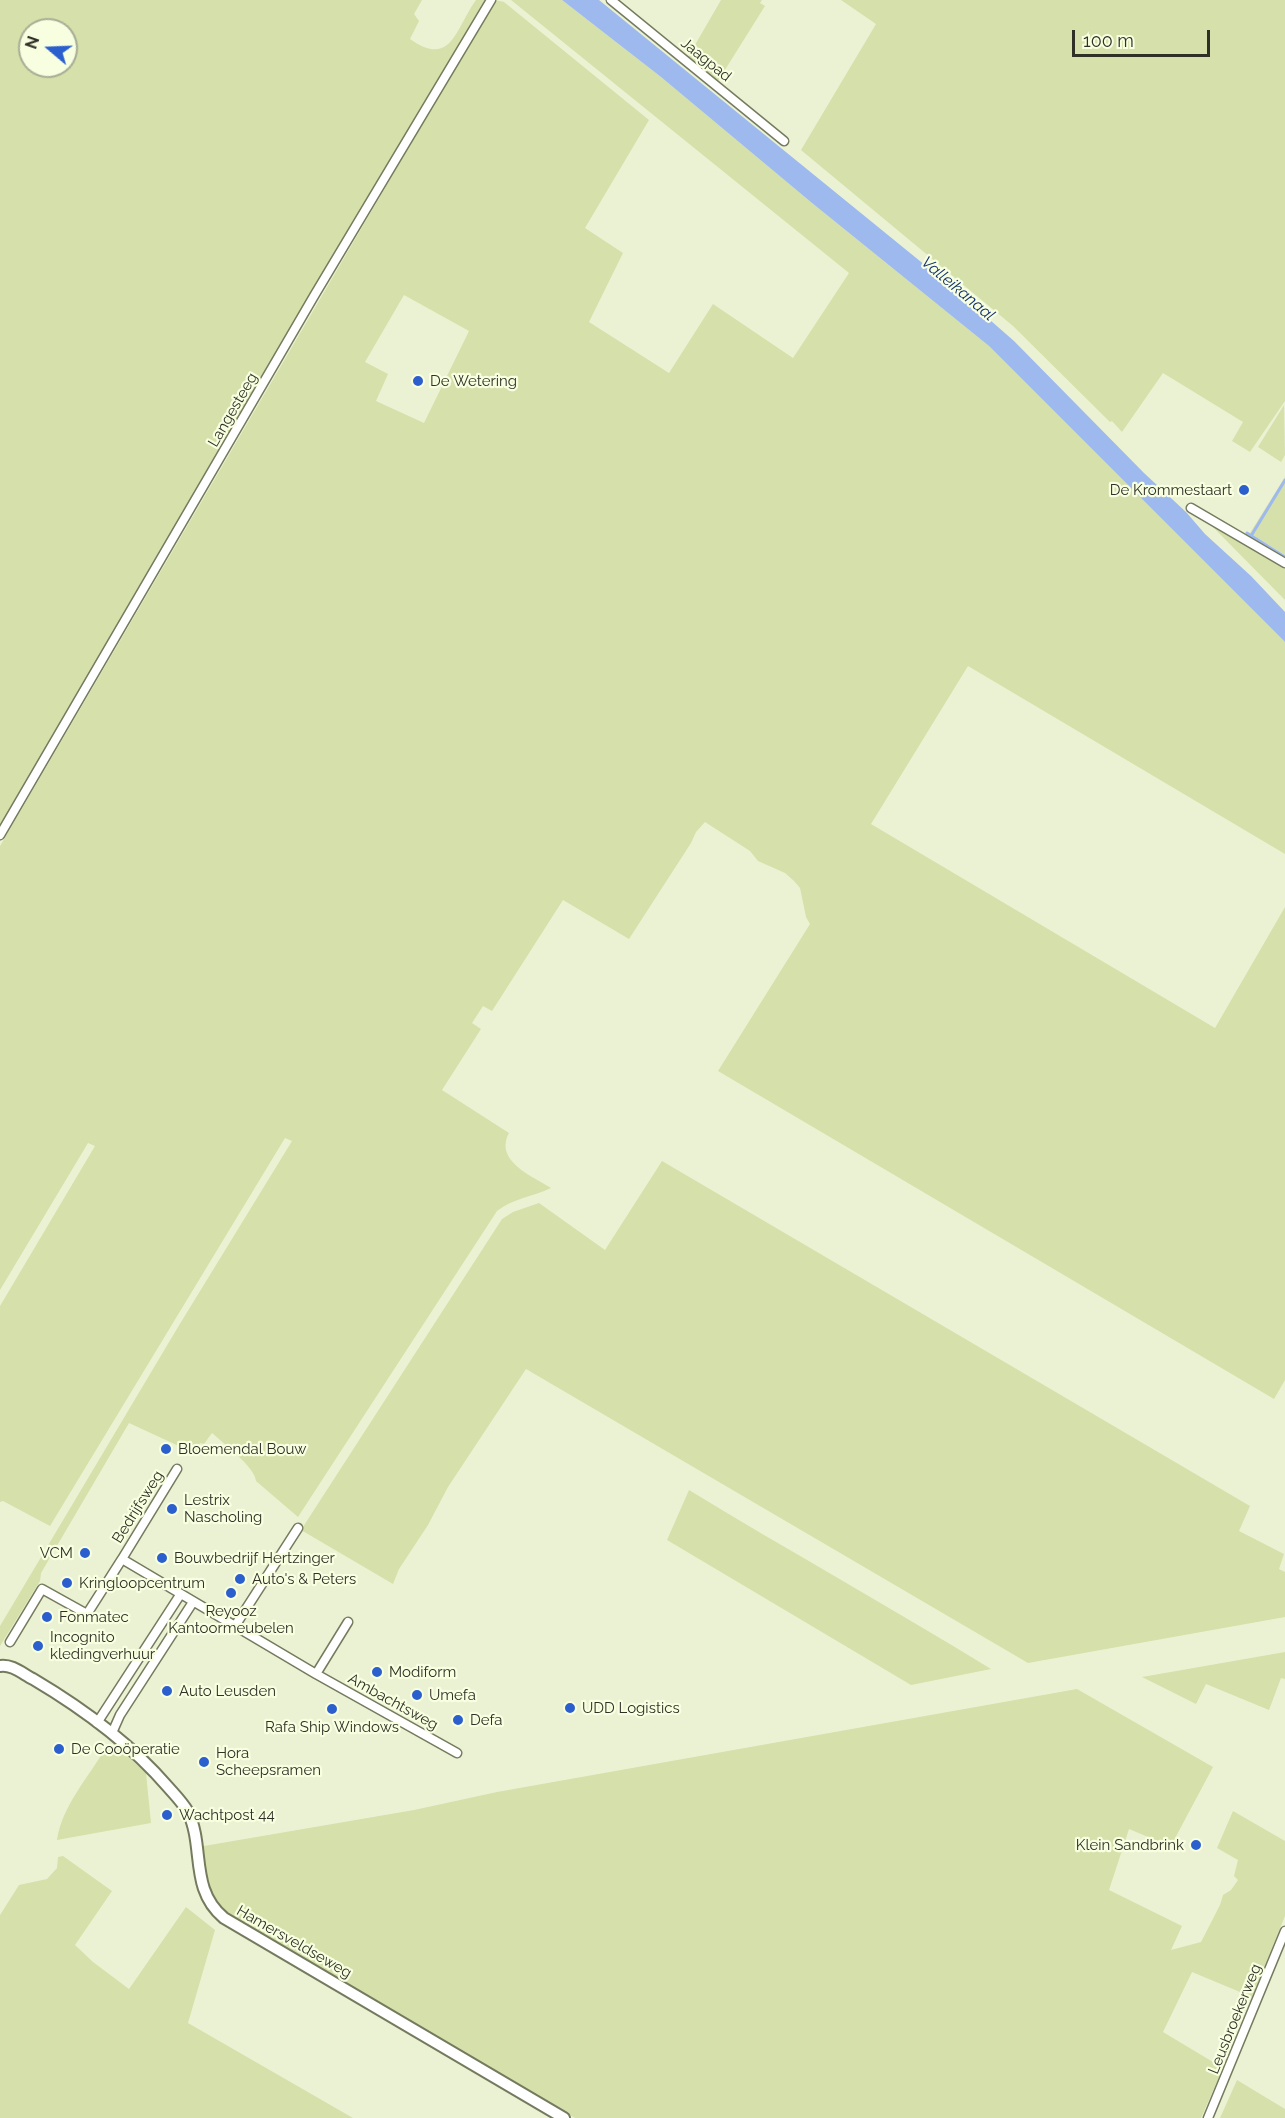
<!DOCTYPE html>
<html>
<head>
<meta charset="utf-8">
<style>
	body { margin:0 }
	#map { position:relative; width:1285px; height:2118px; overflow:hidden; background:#ebf2d3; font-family:Raleway,sans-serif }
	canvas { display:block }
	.north { position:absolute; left:18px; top:18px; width:60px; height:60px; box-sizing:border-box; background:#f8ffe0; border:2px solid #a8ad96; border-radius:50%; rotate:289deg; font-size:16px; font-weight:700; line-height:24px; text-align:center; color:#2f3126 }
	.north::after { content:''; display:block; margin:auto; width:21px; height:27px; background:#2c5fce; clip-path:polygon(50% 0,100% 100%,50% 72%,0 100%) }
	.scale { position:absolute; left:1072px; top:30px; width:138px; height:27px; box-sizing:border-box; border:3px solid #2f3126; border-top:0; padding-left:8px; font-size:18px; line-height:21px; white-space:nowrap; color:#2f3126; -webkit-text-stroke:4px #f8ffe0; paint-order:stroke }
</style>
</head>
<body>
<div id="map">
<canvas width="1285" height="2118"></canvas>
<div class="north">N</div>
<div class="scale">100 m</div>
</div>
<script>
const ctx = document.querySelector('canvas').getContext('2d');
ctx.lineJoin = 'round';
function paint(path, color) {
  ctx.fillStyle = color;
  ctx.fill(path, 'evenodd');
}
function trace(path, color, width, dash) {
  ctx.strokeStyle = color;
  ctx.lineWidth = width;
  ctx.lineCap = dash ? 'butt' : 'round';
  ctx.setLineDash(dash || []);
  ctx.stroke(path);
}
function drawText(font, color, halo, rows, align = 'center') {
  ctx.font = font + ' Raleway,sans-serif';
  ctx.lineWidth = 4.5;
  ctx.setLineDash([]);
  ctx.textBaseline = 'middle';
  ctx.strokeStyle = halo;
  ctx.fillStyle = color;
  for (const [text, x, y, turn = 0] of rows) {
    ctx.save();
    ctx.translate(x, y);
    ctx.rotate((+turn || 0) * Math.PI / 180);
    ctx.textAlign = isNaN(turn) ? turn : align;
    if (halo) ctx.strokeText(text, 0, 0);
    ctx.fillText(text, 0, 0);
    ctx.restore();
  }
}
const green = new Path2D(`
	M 0,0 L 422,0 L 414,14 L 419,21 L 410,39 C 452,69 456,27 476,0 L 488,0 L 0,827 ZM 30,30 L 66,30 L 66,66 L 30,66 Z
	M 495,0 L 504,2 L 649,120 L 585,228 L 623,253 L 589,322 L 669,373 L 713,304 L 793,358 L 849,273 L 511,0 L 562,0 L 661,77 L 812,203 L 989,346 L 1285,642 L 1285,854 L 968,666 L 871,824 L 1215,1028 L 1285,907 L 1285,1380 L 1274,1399 L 718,1071 L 810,924 L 806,917 L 800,888 L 794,881 L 785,873 L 758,861 L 750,851 L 705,822 L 696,832 L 691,843 L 629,939 L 563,900 L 492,1011 L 483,1006 L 472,1023 L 481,1029 L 442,1090 L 509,1133 C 494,1161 532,1176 551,1188 C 533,1197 513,1198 497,1211 L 298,1517 L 256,1481 C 255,1467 223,1443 212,1433 L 204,1444 L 200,1443 L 196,1454 L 129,1423 L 41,1573 L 40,1581 L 0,1646 L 0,1626 L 178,1327 L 292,1141 L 285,1138 L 50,1526 L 3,1501 L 0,1502 L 0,1306 L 95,1146 L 88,1143 L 0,1290 L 0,846 ZM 404,295 L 469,331 L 424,423 L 376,401 L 388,374 L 365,362 Z
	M 721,0 L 762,0 L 760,3 L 765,6 L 718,81 L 688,57 Z
	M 841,0 L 1285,0 L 1285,401 L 1250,452 L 1232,441 L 1243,422 L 1163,373 L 1122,432 L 1112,421 L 1110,422 L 1013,326 L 801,150 L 876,24 Z
	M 1284,405 L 1285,455 L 1281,462 L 1258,447 Z
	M 1285,477 L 1285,555 L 1250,533 Z
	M 1204,518 L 1285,566 L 1285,600 Z
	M 662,1161 L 1250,1506 L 1239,1531 L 1284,1554 L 1279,1569 L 1285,1572 L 1285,1617 L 1028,1663 L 526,1369 L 448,1487 L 428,1525 L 399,1569 L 393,1584 L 301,1530 L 502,1219 L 513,1212 L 539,1203 L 605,1250 Z
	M 689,1490 C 789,1551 892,1608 991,1669 L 911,1685 L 667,1540 Z
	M 1285,1652 L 1285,1679 L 1281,1678 L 1269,1710 L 1206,1684 L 1196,1704 L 1142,1677 Z
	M 1077,1689 L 1213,1767 L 1173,1842 L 1172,1847 L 1129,1829 L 1109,1890 L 1182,1926 L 1171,1950 L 1201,1942 L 1220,1905 L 1223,1895 L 1231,1890 L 1238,1880 L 1234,1876 L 1238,1860 L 1217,1848 L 1233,1811 L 1285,1841 L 1285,1916 L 1252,1997 L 1192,1972 L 1163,2032 L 1223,2068 L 1201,2118 L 575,2118 L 224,1912 L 206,1883 L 199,1842 L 204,1846 L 414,1810 L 497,1792 Z
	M 109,1746 L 116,1746 L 146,1773 L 151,1823 L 57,1840 C 62,1806 88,1778 105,1749 Z
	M 63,1856 L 112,1891 L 75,1945 L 93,1962 L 129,1989 L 186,1907 L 215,1930 L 188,2023 L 353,2118 L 0,2118 L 0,1915 L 19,1885 L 47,1879 L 57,1868 L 58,1857 Z
	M 1237,2080 L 1285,2109 L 1285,2118 L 1220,2118 Z`);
const water = new Path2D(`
	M 562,0 L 599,0 L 958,292 L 1014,341 L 1144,473 L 1186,512 L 1205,534 L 1251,576 L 1285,612 L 1285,642 L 989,346 L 812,203 L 661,77 Z`);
const stream = new Path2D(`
	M 1247,533 L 1285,557
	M 1251,536 L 1285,480`);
const minor = new Path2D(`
	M 611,0 L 784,141
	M 1191,508 L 1285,563
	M 0,835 L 314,296 L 491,0
	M 122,1559 L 177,1469
	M 235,1626 L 298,1528
	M 10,1642 L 42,1589 L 87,1614 L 122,1559 L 316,1674 L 457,1753
	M 316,1674 L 348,1622
	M 97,1723 L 180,1595
	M 112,1733 L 120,1715 L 193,1602
	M 1208,2118 L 1285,1931`);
const tertiary = new Path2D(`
	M 0,1666 C 12,1664 23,1674 33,1679 C 82,1708 131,1744 168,1787 C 175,1795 183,1803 188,1812 C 205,1847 189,1889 224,1918 L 564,2118`);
const markers = [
	[418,381,6,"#2c5fce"],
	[1244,490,6,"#2c5fce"],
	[166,1449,6,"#2c5fce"],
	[172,1509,6,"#2c5fce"],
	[85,1553,6,"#2c5fce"],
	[162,1558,6,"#2c5fce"],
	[240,1579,6,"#2c5fce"],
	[67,1583,6,"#2c5fce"],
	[231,1593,6,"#2c5fce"],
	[47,1617,6,"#2c5fce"],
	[38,1646,6,"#2c5fce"],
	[377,1672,6,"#2c5fce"],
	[167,1691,6,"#2c5fce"],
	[417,1695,6,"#2c5fce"],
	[570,1708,6,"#2c5fce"],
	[332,1709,6,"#2c5fce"],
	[458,1720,6,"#2c5fce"],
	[59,1749,6,"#2c5fce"],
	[204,1762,6,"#2c5fce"],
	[167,1815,6,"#2c5fce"],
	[1196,1845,6,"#2c5fce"]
];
const streetNames = [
	["Jaagpad",706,60,39],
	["Langesteeg",233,410,-60],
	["Bedrijfsweg",138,1507,-58],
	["Ambachtsweg",393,1702,29],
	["Hamersveldseweg",294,1942,30],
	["Leusbroekerweg",1235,2019,-68]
];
const poiNames = [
	["De Wetering",430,381],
	["De Krommestaart",1232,490,"right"],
	["Bloemendal Bouw",178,1449],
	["Lestrix",184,1500],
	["Nascholing",184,1517],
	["VCM",73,1553,"right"],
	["Bouwbedrijf Hertzinger",174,1558],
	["Auto's & Peters",252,1579],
	["Kringloopcentrum",79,1583],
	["Reyooz",231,1611,"center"],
	["Kantoormeubelen",231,1628,"center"],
	["Fonmatec",59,1617],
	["Incognito",50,1637],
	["kledingverhuur",50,1654],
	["Modiform",389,1672],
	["Auto Leusden",179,1691],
	["Umefa",429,1695],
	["UDD Logistics",582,1708],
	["Defa",470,1720],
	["Rafa Ship Windows",332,1727,"center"],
	["De Cooöperatie",71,1749],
	["Hora",216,1753],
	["Scheepsramen",216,1770],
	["Wachtpost 44",179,1815],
	["Klein Sandbrink",1184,1845,"right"]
];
const waterNames = [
	["Valleikanaal",958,289,40]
];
paint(green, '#d5e0aa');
paint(water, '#9db9ee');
trace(stream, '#9db9ee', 3);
trace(minor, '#747a5e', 11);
trace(tertiary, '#747a5e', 14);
trace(minor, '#fff', 8);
trace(tertiary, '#fff', 10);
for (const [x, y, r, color] of markers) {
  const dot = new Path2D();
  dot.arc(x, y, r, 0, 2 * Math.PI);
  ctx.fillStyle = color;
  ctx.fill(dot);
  trace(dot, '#f8ffe0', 2);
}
drawText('15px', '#2f3126', '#f8ffe0', streetNames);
drawText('15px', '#2f3126', '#f8ffe0', poiNames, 'left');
drawText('italic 16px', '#14316e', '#f8ffe0', waterNames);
</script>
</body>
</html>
